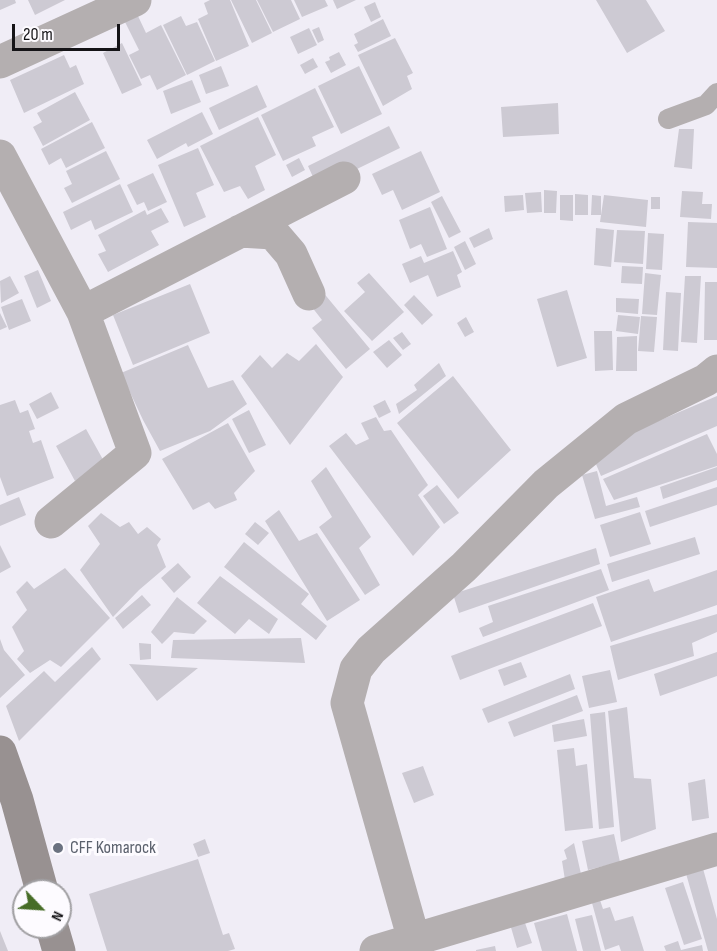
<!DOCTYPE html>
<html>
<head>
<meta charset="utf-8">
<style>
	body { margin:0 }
	#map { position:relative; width:717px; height:951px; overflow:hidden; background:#f0edf6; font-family:"Sofia Sans Condensed",sans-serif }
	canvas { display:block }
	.north { position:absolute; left:12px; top:879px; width:60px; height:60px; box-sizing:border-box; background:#fdfbff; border:2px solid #a09fa2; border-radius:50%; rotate:115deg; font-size:16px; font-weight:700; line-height:24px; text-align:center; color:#151417 }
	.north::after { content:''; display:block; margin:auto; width:21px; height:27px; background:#476d27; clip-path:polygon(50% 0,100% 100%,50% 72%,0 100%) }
	.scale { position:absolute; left:12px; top:24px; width:108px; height:27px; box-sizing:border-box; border:3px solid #151417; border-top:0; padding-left:8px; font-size:18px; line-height:21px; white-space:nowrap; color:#151417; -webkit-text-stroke:4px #fdfbff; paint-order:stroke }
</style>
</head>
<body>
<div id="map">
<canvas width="717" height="951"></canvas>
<div class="north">N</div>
<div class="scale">20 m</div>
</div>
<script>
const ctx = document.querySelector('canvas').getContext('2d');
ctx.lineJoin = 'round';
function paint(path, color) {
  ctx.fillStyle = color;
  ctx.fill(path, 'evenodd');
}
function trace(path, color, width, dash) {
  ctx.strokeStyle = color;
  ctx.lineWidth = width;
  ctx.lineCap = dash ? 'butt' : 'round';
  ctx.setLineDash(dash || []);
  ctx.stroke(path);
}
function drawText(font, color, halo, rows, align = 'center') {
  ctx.font = font + ' "Sofia Sans Condensed",sans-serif';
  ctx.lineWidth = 6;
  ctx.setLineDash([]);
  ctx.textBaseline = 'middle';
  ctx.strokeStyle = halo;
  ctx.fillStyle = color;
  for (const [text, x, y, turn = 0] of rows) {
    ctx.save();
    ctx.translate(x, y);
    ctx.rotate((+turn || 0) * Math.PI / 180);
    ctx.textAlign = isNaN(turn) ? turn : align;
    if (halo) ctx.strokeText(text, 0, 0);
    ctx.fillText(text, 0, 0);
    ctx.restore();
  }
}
const building = new Path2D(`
	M 0,0 L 15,0 L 16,3 L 0,10 Z
	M 28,0 L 65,0 L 35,15 Z
	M 210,0 L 230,0 L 249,46 L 216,61 L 198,19 L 208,14 L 204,3 Z
	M 231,0 L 256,0 L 272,33 L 252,43 Z
	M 257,0 L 291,0 L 300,19 L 273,32 Z
	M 294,0 L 325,0 L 328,6 L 302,17 Z
	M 333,0 L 356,0 L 337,9 Z
	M 596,0 L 646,0 L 665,31 L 627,53 Z
	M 375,2 L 381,17 L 371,22 L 364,7 Z
	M 138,16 L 146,33 L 161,25 L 186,75 L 157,90 L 150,75 L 141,79 L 129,55 L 139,50 L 125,22 Z
	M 181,16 L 186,26 L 197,22 L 215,61 L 187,75 L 163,25 Z
	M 383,19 L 391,36 L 358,52 L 354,45 L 358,43 L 354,34 Z
	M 319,27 L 324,40 L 318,43 L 312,30 Z
	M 309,28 L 317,45 L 298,54 L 290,37 Z
	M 395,38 L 413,73 L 407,76 L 412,89 L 383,106 L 358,55 Z
	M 122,43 L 142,85 L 122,94 L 103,53 Z
	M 339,52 L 346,65 L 331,73 L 325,62 L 330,60 L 329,57 Z
	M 64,55 L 70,68 L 76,65 L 84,84 L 24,113 L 10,80 Z
	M 313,58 L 318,67 L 305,74 L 300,65 Z
	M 221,66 L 229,86 L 206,94 L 199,75 Z
	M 359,66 L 382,114 L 341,134 L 318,86 Z
	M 192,80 L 201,102 L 171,114 L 163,91 Z
	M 257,85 L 267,107 L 219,130 L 209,108 Z
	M 315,88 L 334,127 L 312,137 L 316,146 L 283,161 L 261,115 Z
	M 75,92 L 90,120 L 43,146 L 33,127 L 42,122 L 37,113 Z
	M 558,103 L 559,134 L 503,137 L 501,107 Z
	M 202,112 L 213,134 L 188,147 L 186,143 L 157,159 L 147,140 Z
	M 258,117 L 276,155 L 255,166 L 265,190 L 248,199 L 240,186 L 224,192 L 200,146 Z
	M 92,122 L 105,148 L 66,168 L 61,158 L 49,165 L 41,149 Z
	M 389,126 L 400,148 L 318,188 L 308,166 Z
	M 679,129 L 694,129 L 692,169 L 674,167 Z
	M 198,148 L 214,185 L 196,193 L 206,217 L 184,227 L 158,165 Z
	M 106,151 L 120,179 L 72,203 L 64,188 L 72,184 L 66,171 Z
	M 421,151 L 440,192 L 402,210 L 393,190 L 382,195 L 372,174 Z
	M 299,158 L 305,170 L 292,177 L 286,165 Z
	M 153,173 L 167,202 L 148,211 L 144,202 L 137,205 L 127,185 Z
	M 120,184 L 133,212 L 95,230 L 91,220 L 71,230 L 63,212 Z
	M 544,190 L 557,191 L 556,213 L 544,213 Z
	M 682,191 L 703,192 L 702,204 L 712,204 L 711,219 L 680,217 Z
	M 541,192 L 542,212 L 527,213 L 525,193 Z
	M 575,194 L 588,195 L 588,215 L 575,215 Z
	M 523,195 L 524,210 L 505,212 L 504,196 Z
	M 560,195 L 573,195 L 573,221 L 560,220 Z
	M 592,195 L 601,196 L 601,215 L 591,215 Z
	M 604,195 L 648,200 L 646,227 L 600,222 Z
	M 442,196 L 461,232 L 449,238 L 431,202 Z
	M 651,197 L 660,197 L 660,209 L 651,209 Z
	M 430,207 L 447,249 L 427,257 L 421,244 L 410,249 L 399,220 Z
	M 161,208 L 169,222 L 151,231 L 159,245 L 108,272 L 98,254 L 106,251 L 98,235 L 145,210 L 147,215 Z
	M 688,222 L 717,223 L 717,268 L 686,267 Z
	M 489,228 L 493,239 L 474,248 L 469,238 Z
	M 596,228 L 614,230 L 611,267 L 594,265 Z
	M 617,230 L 645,231 L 643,264 L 614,262 Z
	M 648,233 L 664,234 L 662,270 L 646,269 Z
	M 465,241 L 476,264 L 465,270 L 454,247 Z
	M 453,251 L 462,272 L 457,275 L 461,287 L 437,297 L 428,275 L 410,283 L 402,264 L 421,256 L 424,263 Z
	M 622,266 L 643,267 L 642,284 L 621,283 Z
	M 38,270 L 51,301 L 37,308 L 24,276 Z
	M 369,273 L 404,312 L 372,341 L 344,311 L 365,292 L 357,283 Z
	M 645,273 L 661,275 L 657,315 L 642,314 Z
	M 10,276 L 19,293 L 1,303 L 0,281 Z
	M 685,276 L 701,276 L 697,343 L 681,342 Z
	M 705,282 L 717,282 L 717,340 L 704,340 Z
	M 190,284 L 210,333 L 133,365 L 113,315 Z
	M 567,290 L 587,358 L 557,367 L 537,299 Z
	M 322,291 L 370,349 L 346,369 L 312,328 L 322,320 L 308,302 Z
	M 666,292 L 681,293 L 678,351 L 663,350 Z
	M 414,295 L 433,315 L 422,325 L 404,305 Z
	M 616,298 L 639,299 L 638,314 L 616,312 Z
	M 22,299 L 31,321 L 9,330 L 1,307 Z
	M 0,313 L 7,327 L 0,330 Z
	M 618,315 L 640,317 L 638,334 L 616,331 Z
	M 641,316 L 657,317 L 654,352 L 638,351 Z
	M 466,317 L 474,332 L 465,337 L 457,323 Z
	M 594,331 L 612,331 L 613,370 L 595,371 Z
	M 402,332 L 411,344 L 403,350 L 393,338 Z
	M 637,336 L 637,371 L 616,371 L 617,337 Z
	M 389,340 L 402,355 L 387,368 L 373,352 Z
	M 316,344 L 343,377 L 290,445 L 241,376 L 260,355 L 272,368 L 287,353 L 299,361 Z
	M 188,345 L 208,388 L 233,380 L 247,404 L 210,431 L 160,451 L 143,420 L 121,373 Z
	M 439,363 L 446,376 L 399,414 L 396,404 L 417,390 L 414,385 Z
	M 453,376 L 511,450 L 458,499 L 397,423 Z
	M 51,392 L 59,408 L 37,419 L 29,404 Z
	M 717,396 L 717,426 L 601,476 L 590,450 Z
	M 15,400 L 20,413 L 28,410 L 35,429 L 29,431 L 33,443 L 41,440 L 54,478 L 7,496 L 0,477 L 0,405 Z
	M 385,400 L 391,412 L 379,418 L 373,406 Z
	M 249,410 L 266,445 L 249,453 L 232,419 Z
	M 376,417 L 384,431 L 391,430 L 428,485 L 418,495 L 440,527 L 413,556 L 329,446 L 346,433 L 356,445 L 369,439 L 361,423 Z
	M 228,423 L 255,471 L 234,493 L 237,500 L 215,509 L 209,502 L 193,510 L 162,459 Z
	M 86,429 L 106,465 L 75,481 L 56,446 Z
	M 707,434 L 717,454 L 717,466 L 614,500 L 603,479 Z
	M 326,467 L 371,537 L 359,548 L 380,585 L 365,595 L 319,527 L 332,517 L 311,481 Z
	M 717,467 L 717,480 L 663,499 L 660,487 Z
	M 597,471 L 606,506 L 637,497 L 640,507 L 595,519 L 582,475 Z
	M 437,485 L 459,513 L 444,524 L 423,496 Z
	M 717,487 L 717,505 L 650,527 L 645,511 Z
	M 19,497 L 26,515 L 0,526 L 0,505 Z
	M 279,510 L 299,541 L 317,533 L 360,600 L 327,621 L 265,521 Z
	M 640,512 L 651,544 L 610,557 L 600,525 Z
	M 101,513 L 120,527 L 129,522 L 138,534 L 147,527 L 161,539 L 157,545 L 166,567 L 139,590 L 113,617 L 80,570 L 100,544 L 88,526 Z
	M 255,522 L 269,533 L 258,545 L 245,534 Z
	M 695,537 L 700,554 L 612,582 L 607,564 Z
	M 244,542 L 309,594 L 301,604 L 327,626 L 316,640 L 224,567 Z
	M 0,545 L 11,567 L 0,573 Z
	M 596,548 L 600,564 L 459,613 L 453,594 Z
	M 178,563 L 191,577 L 174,593 L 161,578 Z
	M 65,568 L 110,618 L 61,667 L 50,660 L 30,673 L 17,659 L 24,651 L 12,627 L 27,610 L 16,592 L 27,581 L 34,589 Z
	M 601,569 L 609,590 L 483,637 L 479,628 L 493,622 L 488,606 Z
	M 717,570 L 717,605 L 611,642 L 596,597 L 649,579 L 654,592 Z
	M 220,576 L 278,619 L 269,634 L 249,619 L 235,634 L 197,603 Z
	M 142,595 L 151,605 L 123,629 L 115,618 Z
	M 177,597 L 207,621 L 194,634 L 174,632 L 162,644 L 151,632 Z
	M 593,603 L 602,626 L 460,680 L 451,656 Z
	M 717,614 L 717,632 L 692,643 L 694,656 L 618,680 L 610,646 Z
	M 301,638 L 305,663 L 171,658 L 173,640 Z
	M 0,639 L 4,650 L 25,675 L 0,698 Z
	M 139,643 L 151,644 L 151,659 L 140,660 Z
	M 92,647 L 101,659 L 19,741 L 6,706 L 44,671 L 55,682 Z
	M 717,652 L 717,676 L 660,696 L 654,674 Z
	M 521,662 L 527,677 L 504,686 L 498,670 Z
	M 129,664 L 198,668 L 157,701 Z
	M 610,670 L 617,702 L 589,708 L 582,676 Z
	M 570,674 L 575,689 L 488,723 L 482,709 Z
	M 577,695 L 583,711 L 514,737 L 508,722 Z
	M 627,707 L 634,778 L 651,779 L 656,829 L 621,842 L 608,711 Z
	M 605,712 L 614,827 L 599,829 L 590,714 Z
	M 584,719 L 587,736 L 554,742 L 552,725 Z
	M 574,748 L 576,766 L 587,764 L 593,828 L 565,831 L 557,750 Z
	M 423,766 L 434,795 L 414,803 L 402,773 Z
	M 705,779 L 709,818 L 692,821 L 688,783 Z
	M 614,834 L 620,862 L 588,870 L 582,841 Z
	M 205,839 L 210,853 L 198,857 L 193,844 Z
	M 574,843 L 581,874 L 565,880 L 562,861 L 567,859 L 564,850 Z
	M 198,859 L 223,935 L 229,933 L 235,949 L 228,951 L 107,951 L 89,894 Z
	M 702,865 L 717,919 L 717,951 L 708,951 L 685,870 Z
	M 683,882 L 702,939 L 684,945 L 665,888 Z
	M 600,900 L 603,909 L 610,907 L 615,921 L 633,916 L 644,951 L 621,951 L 619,945 L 605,950 L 592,903 Z
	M 567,914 L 577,951 L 542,951 L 534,923 Z
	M 592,915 L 601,951 L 583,951 L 575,919 Z
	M 524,920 L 532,943 L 517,948 L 510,924 Z
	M 0,931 L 8,951 L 0,951 Z
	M 678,941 L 681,950 L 702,945 L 703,951 L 666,951 L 664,946 Z
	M 495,946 L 496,951 L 476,951 L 476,950 Z`);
const lane = new Path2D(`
	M 668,119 L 706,105 L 717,93`);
const street = new Path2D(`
	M 0,62 L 135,0
	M 0,156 L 83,312 L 135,453 L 51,522
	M 240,231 L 273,233 L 291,254 L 309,294
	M 83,312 L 344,178
	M 414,940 L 347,703 L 356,669 L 371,650 L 464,567 L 546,484 L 626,419 L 706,380 L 717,371
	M 376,951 L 717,849`);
const secondary = new Path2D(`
	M 0,752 L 17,800 L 42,891
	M 52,927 L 59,951`);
const markers = [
	[58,848,6,"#6b7280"]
];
const worshipNames = [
	["CFF Komarock",70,848]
];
paint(building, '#cdcad3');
trace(lane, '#b4afb0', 20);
trace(street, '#b4afb0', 33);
trace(secondary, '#989191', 33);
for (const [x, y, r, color] of markers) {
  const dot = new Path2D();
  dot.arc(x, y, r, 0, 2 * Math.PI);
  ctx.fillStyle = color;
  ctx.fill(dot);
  trace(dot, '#fdfbff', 2);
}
drawText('18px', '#5b616d', '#fdfbff', worshipNames, 'left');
</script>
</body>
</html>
